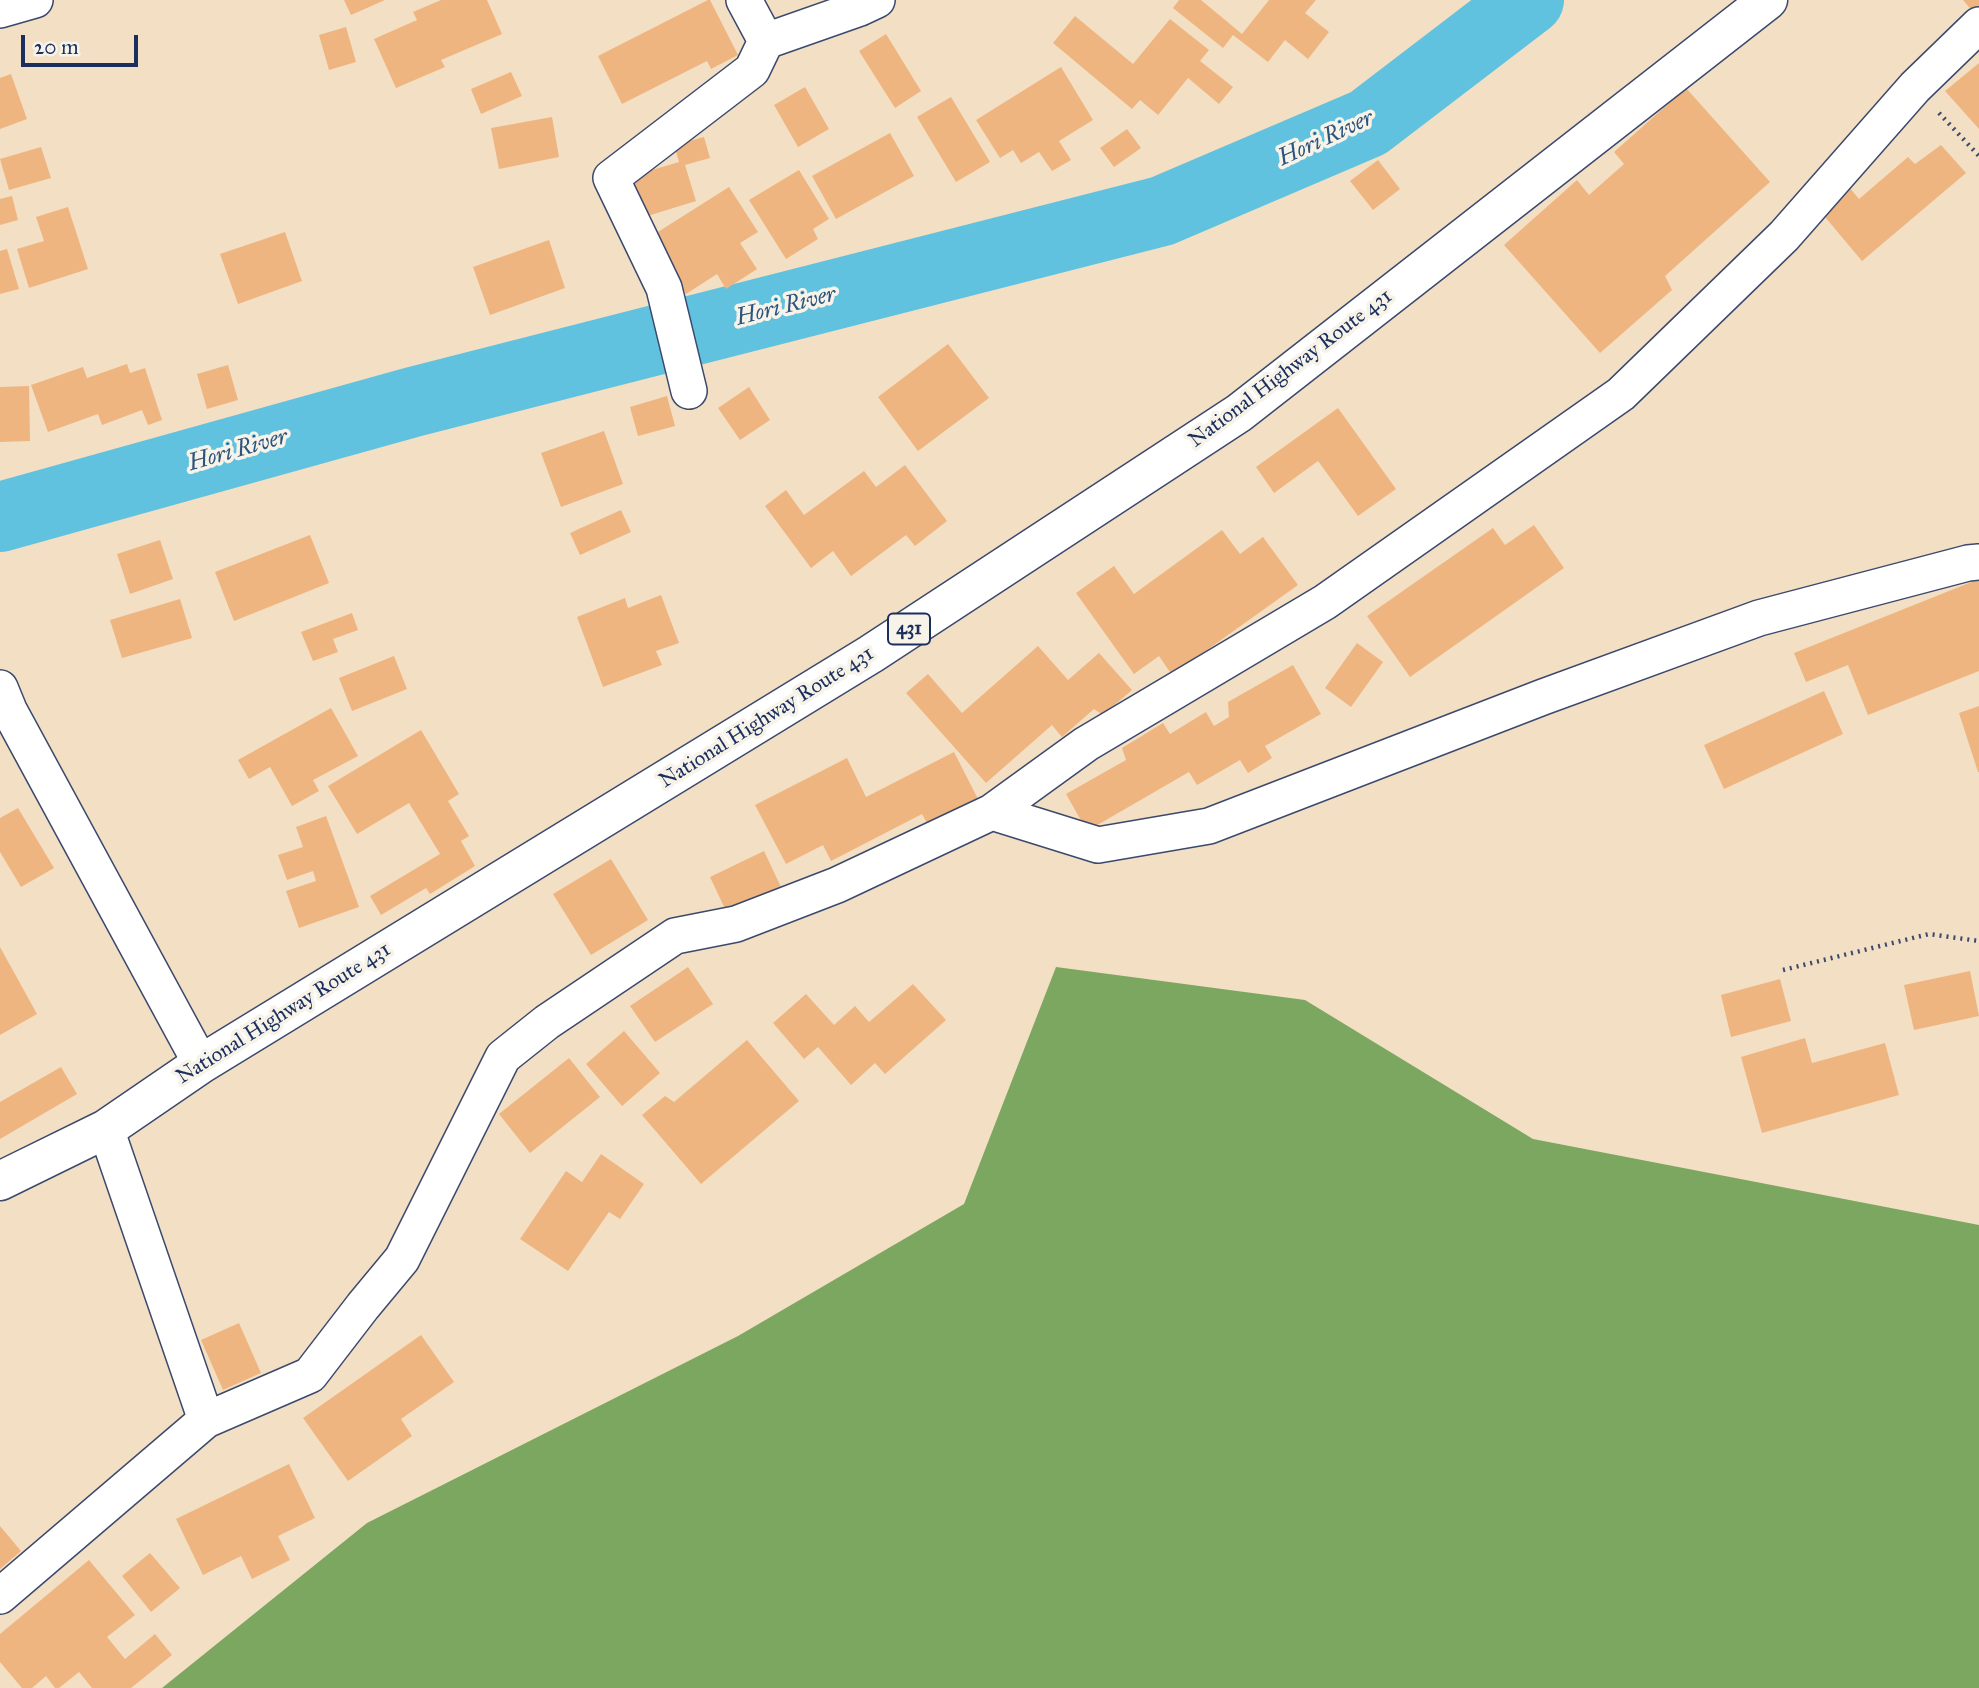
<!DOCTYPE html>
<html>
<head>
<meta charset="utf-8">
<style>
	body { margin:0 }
	#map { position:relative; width:1979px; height:1688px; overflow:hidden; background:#f3dfc3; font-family:"IM FELL Great Primer",serif }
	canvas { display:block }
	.scale { position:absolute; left:21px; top:35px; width:117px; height:32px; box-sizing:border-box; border:4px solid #1b2f5e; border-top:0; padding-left:9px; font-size:21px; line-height:24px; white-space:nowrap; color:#1b2f5e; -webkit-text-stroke:5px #f7f3e8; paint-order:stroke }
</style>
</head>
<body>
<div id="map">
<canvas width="1979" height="1688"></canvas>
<div class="scale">20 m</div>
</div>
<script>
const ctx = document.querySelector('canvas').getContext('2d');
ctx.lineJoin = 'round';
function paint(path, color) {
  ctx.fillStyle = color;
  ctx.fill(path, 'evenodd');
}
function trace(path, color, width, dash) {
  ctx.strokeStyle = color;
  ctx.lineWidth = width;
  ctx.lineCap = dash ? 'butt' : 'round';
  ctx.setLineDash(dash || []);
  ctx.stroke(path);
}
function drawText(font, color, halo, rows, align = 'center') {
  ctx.font = font + ' "IM FELL Great Primer",serif';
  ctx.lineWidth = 7;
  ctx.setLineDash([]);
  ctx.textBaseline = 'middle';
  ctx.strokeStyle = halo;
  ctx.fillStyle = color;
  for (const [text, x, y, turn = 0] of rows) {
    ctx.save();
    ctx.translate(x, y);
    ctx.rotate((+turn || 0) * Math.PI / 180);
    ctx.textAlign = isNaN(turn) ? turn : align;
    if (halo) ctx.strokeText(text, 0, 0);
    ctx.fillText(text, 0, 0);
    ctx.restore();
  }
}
const forest = new Path2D(`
	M 1056,967 L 1305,1000 L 1533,1139 L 1979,1225 L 1979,1688 L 162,1688 L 367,1523 L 738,1336 L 964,1204 Z`);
const river = new Path2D(`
	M 0,517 L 413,402 L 1162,211 L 1368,123 L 1529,0`);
const building = new Path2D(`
	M 344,0 L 385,0 L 351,15 Z
	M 441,0 L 487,0 L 502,34 L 441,60 L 445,67 L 396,88 L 374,39 L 417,20 L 413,12 Z
	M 708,0 L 710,0 L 738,55 L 711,69 L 707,61 L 622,104 L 598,56 Z
	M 1179,0 L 1201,0 L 1242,34 L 1269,0 L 1316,0 L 1305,13 L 1329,32 L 1308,59 L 1285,40 L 1268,62 L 1233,35 L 1223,48 L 1173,8 Z
	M 1963,0 L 1979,0 L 1979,19 Z
	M 1075,16 L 1133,64 L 1170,19 L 1209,50 L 1200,61 L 1233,87 L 1219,104 L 1188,78 L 1158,115 L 1140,100 L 1132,109 L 1053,43 Z
	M 346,27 L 356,62 L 329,70 L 319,35 Z
	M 886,34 L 921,91 L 895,108 L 859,51 Z
	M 1979,63 L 1979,129 L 1945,91 Z
	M 1061,67 L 1093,120 L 1059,141 L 1071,160 L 1052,171 L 1039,152 L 1021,163 L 1013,150 L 1000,158 L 976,120 Z
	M 511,72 L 522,96 L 481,114 L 471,89 Z
	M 11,74 L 27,119 L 0,129 L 0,78 Z
	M 805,87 L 829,129 L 798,147 L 774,105 Z
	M 1686,88 L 1770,182 L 1665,276 L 1672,290 L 1600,353 L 1504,245 L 1577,180 L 1589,195 L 1624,164 L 1614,152 Z
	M 951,97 L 990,162 L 956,182 L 917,117 Z
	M 552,117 L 559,157 L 499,169 L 491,128 Z
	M 1127,129 L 1141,148 L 1114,167 L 1100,148 Z
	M 890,133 L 914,176 L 836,219 L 812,176 Z
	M 704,137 L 710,158 L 685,165 L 696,201 L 641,218 L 628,177 L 679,162 L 674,145 Z
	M 1941,145 L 1966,173 L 1862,261 L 1820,211 L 1849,187 L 1859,199 L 1908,157 L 1915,164 Z
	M 41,147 L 51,178 L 9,190 L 0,159 Z
	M 1378,160 L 1400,189 L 1373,210 L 1350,181 Z
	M 799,170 L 829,219 L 813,229 L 818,239 L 786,259 L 749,200 Z
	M 729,187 L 758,232 L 740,243 L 757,269 L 726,289 L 717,274 L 686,294 L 650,237 Z
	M 12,196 L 18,220 L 0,225 L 0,199 Z
	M 68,207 L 88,269 L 29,288 L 17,249 L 44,241 L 36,217 Z
	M 285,232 L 302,281 L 238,304 L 220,254 Z
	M 549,240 L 565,288 L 490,315 L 473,267 Z
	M 7,249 L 19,289 L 0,294 L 0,251 Z
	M 948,344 L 989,398 L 918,451 L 878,397 Z
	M 127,364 L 130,373 L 145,368 L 162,420 L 148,425 L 142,410 L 102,425 L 98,414 L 48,432 L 31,385 L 83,367 L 87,378 Z
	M 228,365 L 238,400 L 207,409 L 197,374 Z
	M 29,386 L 30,441 L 0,442 L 0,387 Z
	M 749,387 L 770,420 L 740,440 L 718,408 Z
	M 667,396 L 675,426 L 638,436 L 630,407 Z
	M 1338,408 L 1396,489 L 1358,516 L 1318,461 L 1274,493 L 1256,467 Z
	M 604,431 L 623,484 L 561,507 L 541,453 Z
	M 905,465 L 947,521 L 915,546 L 906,535 L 851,576 L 833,551 L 811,568 L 765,506 L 786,490 L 804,515 L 864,471 L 876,487 Z
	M 621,510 L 631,532 L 580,555 L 570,533 Z
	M 1534,525 L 1564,568 L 1410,677 L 1367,616 L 1493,528 L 1505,545 Z
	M 1222,530 L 1240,554 L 1263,537 L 1298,585 L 1172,675 L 1159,656 L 1134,674 L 1076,593 L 1114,566 L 1134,594 Z
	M 310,535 L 329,583 L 234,621 L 215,572 Z
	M 160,540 L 173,579 L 130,594 L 117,554 Z
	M 1979,579 L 1979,671 L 1868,715 L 1848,665 L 1806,682 L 1794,653 Z
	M 661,595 L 679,643 L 656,651 L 662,665 L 603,687 L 577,617 L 625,598 L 628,608 Z
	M 180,599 L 192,638 L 122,658 L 110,620 Z
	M 352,613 L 358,630 L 333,639 L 338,652 L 313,661 L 301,632 Z
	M 1357,643 L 1383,662 L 1351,707 L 1325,688 Z
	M 1038,646 L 1068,680 L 1099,653 L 1132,690 L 1103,715 L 1094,709 L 1062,737 L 1052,725 L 986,783 L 906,693 L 928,674 L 962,713 Z
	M 394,656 L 407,689 L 352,711 L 339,678 Z
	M 1293,665 L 1321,714 L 1265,746 L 1272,758 L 1248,773 L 1240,760 L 1197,785 L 1189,772 L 1087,831 L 1066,794 L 1126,760 L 1122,748 L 1163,723 L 1170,734 L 1206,712 L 1214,726 L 1229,717 L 1228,702 Z
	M 1824,691 L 1843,734 L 1724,789 L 1704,745 Z
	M 1979,706 L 1979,772 L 1978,772 L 1959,713 Z
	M 331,708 L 358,756 L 313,780 L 319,791 L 292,806 L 270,767 L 249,779 L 238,760 Z
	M 421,730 L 459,794 L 448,801 L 469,836 L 461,841 L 475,866 L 430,894 L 426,888 L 381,915 L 370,896 L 440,854 L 409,803 L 357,834 L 328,786 Z
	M 954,752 L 978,799 L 928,825 L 922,814 L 831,861 L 823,845 L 786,864 L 755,805 L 847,758 L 866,797 Z
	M 18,808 L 54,868 L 21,887 L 0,852 L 0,818 Z
	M 326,816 L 359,907 L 299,928 L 286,891 L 316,881 L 313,871 L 287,880 L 278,855 L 303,847 L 296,827 Z
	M 764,851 L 781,887 L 727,913 L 710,877 Z
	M 611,859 L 648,920 L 591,955 L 553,894 Z
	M 0,947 L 37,1014 L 0,1035 Z
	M 688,967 L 713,1004 L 655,1042 L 630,1006 Z
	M 1970,971 L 1979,1016 L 1914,1030 L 1904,985 Z
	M 1780,979 L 1791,1021 L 1731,1037 L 1721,995 Z
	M 913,984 L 946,1020 L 885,1074 L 875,1063 L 851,1085 L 818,1047 L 804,1059 L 773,1023 L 806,994 L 834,1025 L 855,1006 L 869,1022 Z
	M 624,1031 L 660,1073 L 622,1106 L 586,1064 Z
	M 1805,1038 L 1812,1063 L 1885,1043 L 1899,1095 L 1762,1133 L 1741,1057 Z
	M 747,1040 L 799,1101 L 701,1184 L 642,1115 L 665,1096 L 674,1102 Z
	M 569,1058 L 600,1097 L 530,1153 L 499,1114 Z
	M 61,1067 L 77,1094 L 0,1139 L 0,1102 Z
	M 601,1154 L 644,1184 L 620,1219 L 609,1212 L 568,1271 L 520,1239 L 566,1171 L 582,1182 Z
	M 239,1323 L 261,1373 L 223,1390 L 201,1340 Z
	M 421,1335 L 454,1382 L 401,1419 L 412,1436 L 348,1481 L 303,1418 Z
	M 289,1464 L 315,1518 L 278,1536 L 290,1560 L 252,1579 L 241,1556 L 203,1575 L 176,1519 Z
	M 0,1526 L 21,1551 L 0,1569 Z
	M 150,1553 L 180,1588 L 151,1612 L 122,1576 Z
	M 89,1560 L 135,1615 L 107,1637 L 125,1659 L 155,1634 L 172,1655 L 131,1688 L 92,1688 L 79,1672 L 59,1688 L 55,1688 L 46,1676 L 32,1688 L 22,1688 L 0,1662 L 0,1634 Z`);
const path = new Path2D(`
	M 1939,113 L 1979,156
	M 1783,970 L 1929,934 L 1979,941`);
const street = new Path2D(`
	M 744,0 L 766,41
	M 0,10 L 35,0
	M 689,391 L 664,288 L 611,178 L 752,70 L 766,41 L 860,8 L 877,0
	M 0,688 L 9,710 L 201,1064
	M 992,812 L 1098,845 L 1209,826 L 1543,697 L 1759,618 L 1968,563 L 1979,562
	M 106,1129 L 206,1420
	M 0,1596 L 206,1420 L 310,1375 L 363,1306 L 402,1259 L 503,1057 L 547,1022 L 675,936 L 736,924 L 837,885 L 992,812 L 1086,744 L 1325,602 L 1621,394 L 1784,236 L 1915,87 L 1979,25`);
const highway = new Path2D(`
	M 0,1181 L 106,1129 L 201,1064 L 871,654 L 1239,413 L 1768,0`);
const shields = [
	[909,629,42]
];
const shieldNames = [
	["431",909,629]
];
const streetNames = [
	["National Highway Route 431",1291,369,-37],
	["National Highway Route 431",767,718,-32],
	["National Highway Route 431",284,1014,-32]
];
const waterNames = [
	["Hori River",1326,139,-25],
	["Hori River",786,307,-14],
	["Hori River",238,451,-16]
];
paint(forest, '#7ca760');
trace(river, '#60c2df', 70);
paint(building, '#efb581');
trace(street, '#3b496d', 38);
trace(highway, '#3b496d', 41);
trace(path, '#3b496d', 4.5, [2, 5]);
trace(street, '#fff', 35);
trace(highway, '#fff', 38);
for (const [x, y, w] of shields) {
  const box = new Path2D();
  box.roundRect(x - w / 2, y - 15.5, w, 31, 5);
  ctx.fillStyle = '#f7f3e8';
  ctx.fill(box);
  trace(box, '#1b2f5e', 2);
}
drawText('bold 19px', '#1b2f5e', null, shieldNames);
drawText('21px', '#1b2f5e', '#f7f3e8', streetNames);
drawText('italic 23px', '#2c547e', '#f7f3e8', waterNames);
</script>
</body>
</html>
